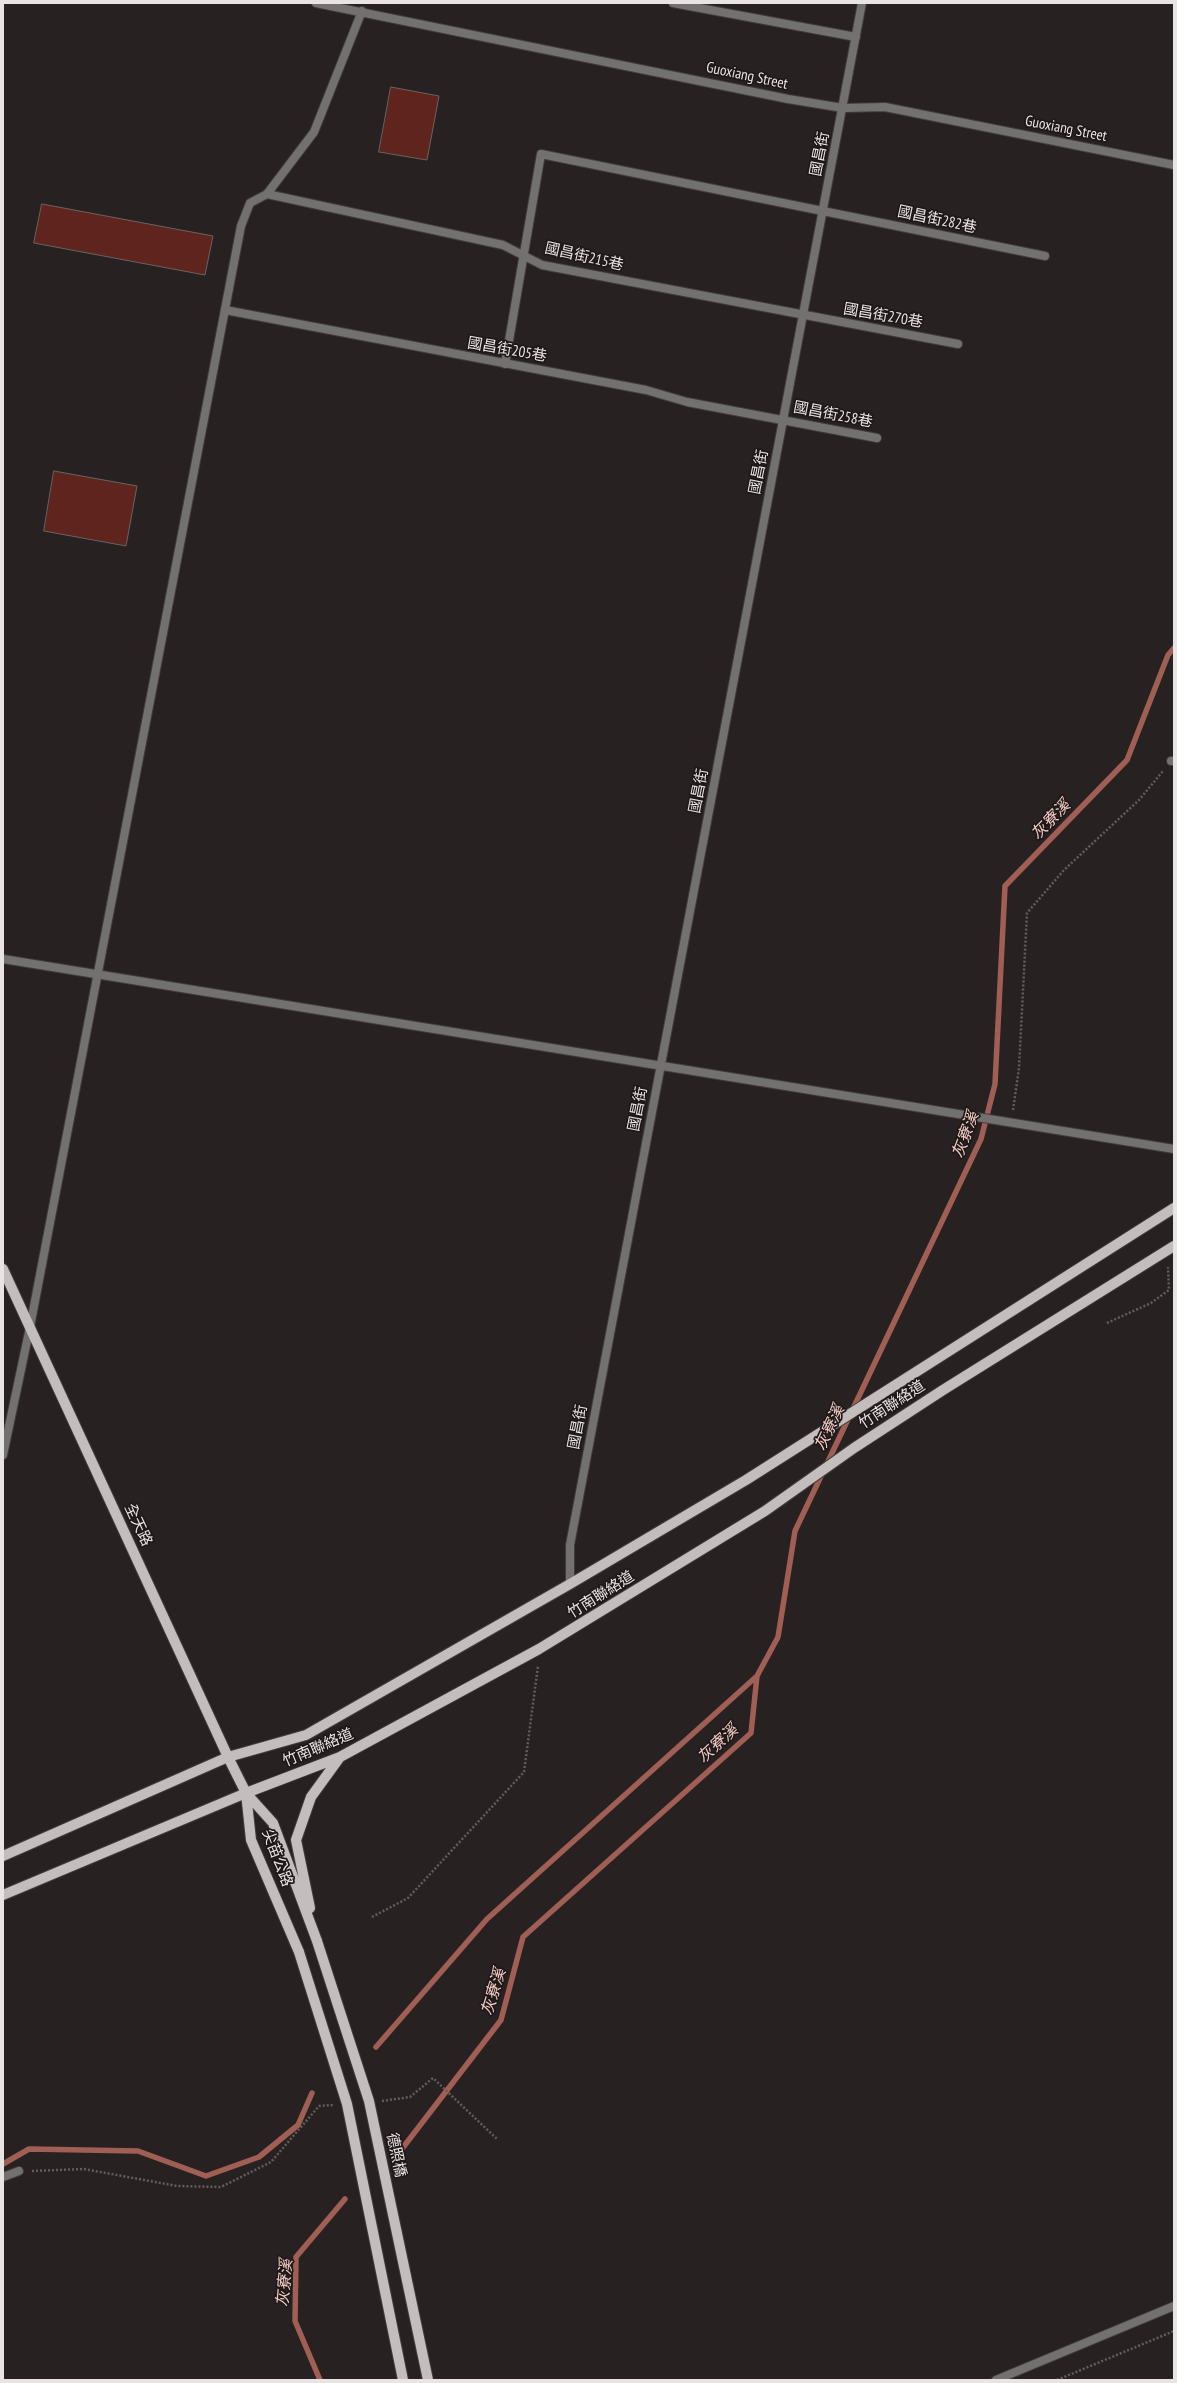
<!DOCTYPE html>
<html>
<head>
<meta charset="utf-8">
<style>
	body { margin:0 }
	#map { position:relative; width:1177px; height:2383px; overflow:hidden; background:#272221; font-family:"PT Sans Narrow",sans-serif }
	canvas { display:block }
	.frame { position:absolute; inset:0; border:4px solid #e8e4e3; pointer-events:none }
</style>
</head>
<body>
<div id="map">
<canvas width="1177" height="2383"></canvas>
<div class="frame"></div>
</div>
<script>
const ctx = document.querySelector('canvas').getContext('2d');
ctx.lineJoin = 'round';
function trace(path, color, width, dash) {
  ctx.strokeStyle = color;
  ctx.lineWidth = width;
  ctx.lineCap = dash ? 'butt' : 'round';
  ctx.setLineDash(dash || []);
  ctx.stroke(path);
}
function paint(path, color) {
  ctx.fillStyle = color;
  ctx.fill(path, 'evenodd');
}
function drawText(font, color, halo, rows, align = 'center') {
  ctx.font = font + ' "PT Sans Narrow","Noto Sans TC",sans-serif';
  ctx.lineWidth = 3.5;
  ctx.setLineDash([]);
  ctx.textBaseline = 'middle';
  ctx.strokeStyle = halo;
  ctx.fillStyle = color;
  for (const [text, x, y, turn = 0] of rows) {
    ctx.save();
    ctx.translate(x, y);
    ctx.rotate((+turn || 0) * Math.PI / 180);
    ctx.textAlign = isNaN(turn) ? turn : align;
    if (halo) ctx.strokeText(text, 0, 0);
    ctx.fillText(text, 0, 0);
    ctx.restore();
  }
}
const stream = new Path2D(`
	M 376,2047 L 487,1919 L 757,1676
	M 398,2154 L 501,2020 L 523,1937 L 751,1733 L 757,1676 L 778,1637 L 795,1531 L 981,1139 L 995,1084 L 1005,886 L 1127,760 L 1168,655 L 1174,648
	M 3,2164 L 29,2149 L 138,2151 L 206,2176 L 259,2157 L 298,2125 L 312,2093
	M 320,2380 L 295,2321 L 296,2257 L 345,2199`);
const building = new Path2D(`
	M 391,87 L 439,96 L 427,160 L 379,152 Z
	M 42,204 L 213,236 L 205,275 L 34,243 Z
	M 54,471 L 137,486 L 126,546 L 44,531 Z`);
const path = new Path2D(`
	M 1013,1110 L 1019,1068 L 1027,913 L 1064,870 L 1139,800 L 1163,771
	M 1107,1323 L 1151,1303 L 1169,1290 L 1168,1267
	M 372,1917 L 408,1898 L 524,1772 L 538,1666
	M 382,2101 L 410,2097 L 433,2078 L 497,2139
	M 32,2171 L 84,2169 L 177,2186 L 221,2187 L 271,2162 L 319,2106 L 334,2105
	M 1057,2380 L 1174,2331`);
const service = new Path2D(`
	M 673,3 L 856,37
	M 267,194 L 503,245 L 542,265 L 958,344
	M 225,310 L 646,390 L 687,402 L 877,438
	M 505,364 L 541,154 L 1045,256
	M 1171,761 L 1174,761
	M 3,959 L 1174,1149
	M 570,1584 L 570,1545 L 862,3`);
const minor = new Path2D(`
	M 316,3 L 788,99 L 843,108 L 885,107 L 1174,165
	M 3,1455 L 30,1327 L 241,226 L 250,203 L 267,194 L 314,132 L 362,11
	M 3,2177 L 19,2171
	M 996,2380 L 1174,2306`);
const primary = new Path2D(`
	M 3,1269 L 228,1757 L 246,1793 L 273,1823 L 317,1941
	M 246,1793 L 251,1840 L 299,1952
	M 3,1856 L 228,1757 L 306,1735 L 570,1584 L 746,1480 L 1174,1208
	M 3,1895 L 246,1793 L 340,1757 L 539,1649 L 765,1511 L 854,1448 L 943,1390 L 1174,1246
	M 310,1908 L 296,1840 L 311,1797 L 340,1757`);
const primaryBridge = new Path2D(`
	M 317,1941 L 369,2101 L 428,2380
	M 299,1952 L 347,2104 L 403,2380`);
const streetNames = [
	["Guoxiang Street",747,76,12],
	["Guoxiang Street",1066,129,11],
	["國昌街",820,154,-79],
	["國昌街282巷",937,220,12],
	["國昌街215巷",584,257,13],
	["國昌街270巷",883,316,10],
	["國昌街205巷",507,350,10],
	["國昌街258巷",833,415,11],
	["國昌街",759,472,-79],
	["國昌街",699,791,-79],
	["國昌街",638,1109,-79],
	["竹南聯絡道",892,1405,-33],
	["國昌街",578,1427,-79],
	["全天路",138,1525,65],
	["竹南聯絡道",601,1595,-32],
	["竹南聯絡道",318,1748,-23],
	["尖苗公路",277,1858,69],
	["德照橋",396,2155,78]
];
const waterNames = [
	["灰寮溪",1051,820,-46],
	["灰寮溪",966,1135,-70],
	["灰寮溪",830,1428,-65],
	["灰寮溪",718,1744,-43],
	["灰寮溪",494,1992,-73],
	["灰寮溪",285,2283,-85]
];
trace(stream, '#a05e55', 5.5);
paint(building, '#5f241d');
trace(building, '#696462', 1);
trace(service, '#423d3c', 10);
trace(minor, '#423d3c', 10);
trace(primary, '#423d3c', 12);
trace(path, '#635e5d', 2.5, [2, 2]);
trace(service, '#737070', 8);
trace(minor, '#737070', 8);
trace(primary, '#c3bebd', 10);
trace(primaryBridge, '#423d3c', 12, []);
trace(primaryBridge, '#c3bebd', 10);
drawText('15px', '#e8e4e3', '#1e1918', streetNames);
drawText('italic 16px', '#f6cdc6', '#1e1918', waterNames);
</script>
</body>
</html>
